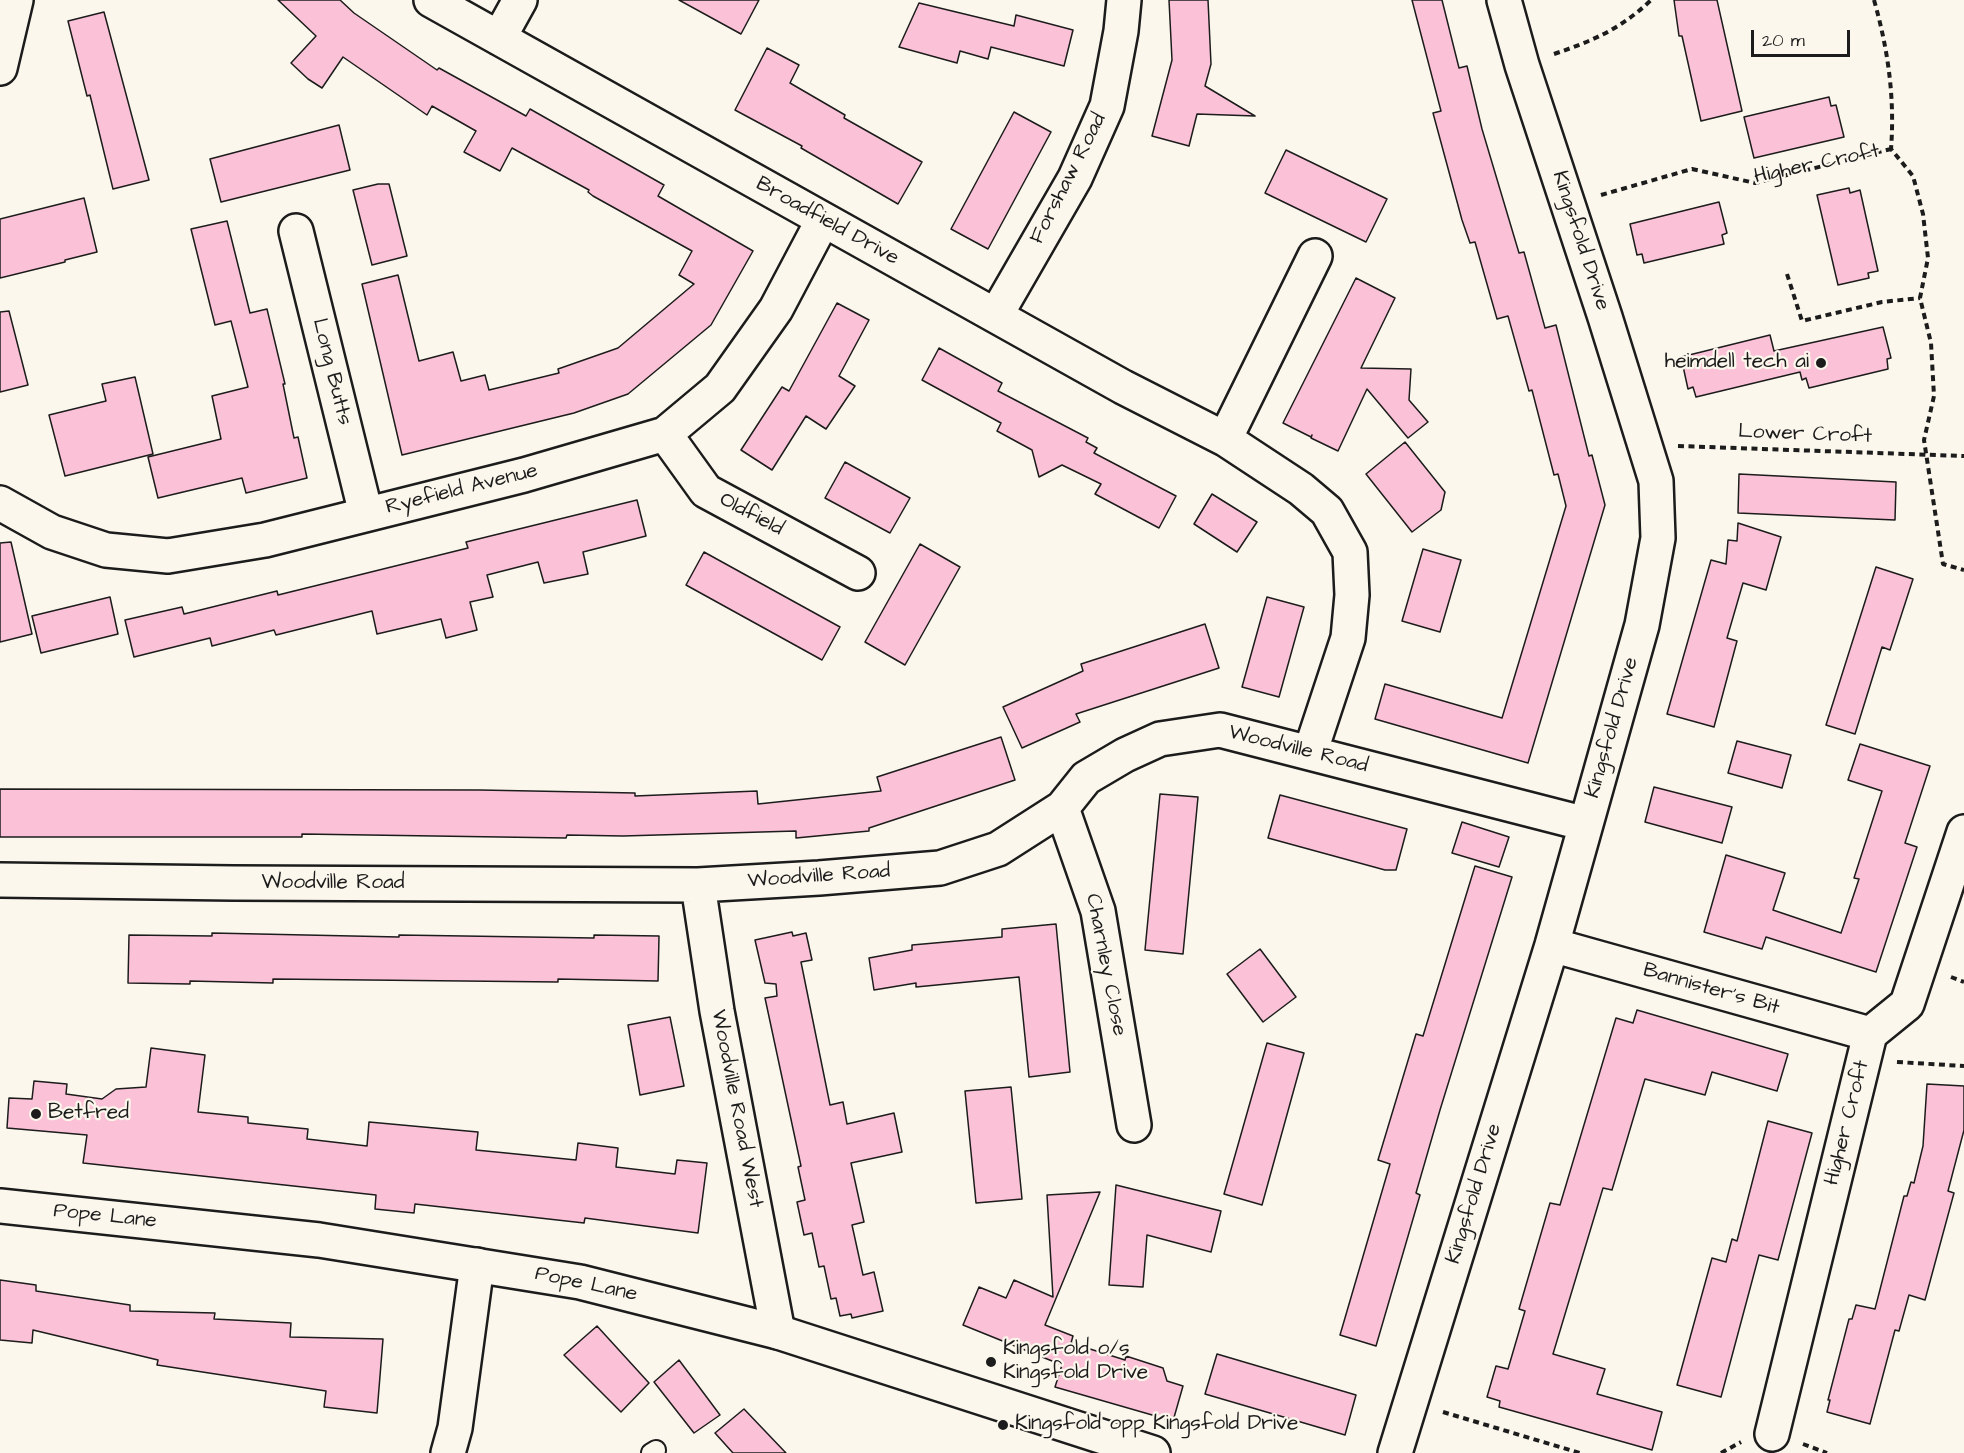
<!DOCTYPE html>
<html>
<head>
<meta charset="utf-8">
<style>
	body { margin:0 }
	#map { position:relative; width:1964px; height:1453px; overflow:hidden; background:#fbf7ec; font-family:"Architects Daughter",sans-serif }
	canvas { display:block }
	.scale { position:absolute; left:1751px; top:30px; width:99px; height:27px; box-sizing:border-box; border:3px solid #1c1c1c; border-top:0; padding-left:8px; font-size:18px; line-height:21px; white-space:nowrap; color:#1c1c1c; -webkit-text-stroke:4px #fbf7ec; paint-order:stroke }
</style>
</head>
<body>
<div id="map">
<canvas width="1964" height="1453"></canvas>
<div class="scale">20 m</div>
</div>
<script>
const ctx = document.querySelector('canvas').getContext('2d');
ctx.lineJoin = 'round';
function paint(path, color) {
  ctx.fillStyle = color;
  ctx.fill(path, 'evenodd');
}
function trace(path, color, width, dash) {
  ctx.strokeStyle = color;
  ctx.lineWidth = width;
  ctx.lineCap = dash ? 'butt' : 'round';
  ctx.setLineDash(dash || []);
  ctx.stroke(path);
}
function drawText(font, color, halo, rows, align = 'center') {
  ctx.font = font + ' "Architects Daughter",sans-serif';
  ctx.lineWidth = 4.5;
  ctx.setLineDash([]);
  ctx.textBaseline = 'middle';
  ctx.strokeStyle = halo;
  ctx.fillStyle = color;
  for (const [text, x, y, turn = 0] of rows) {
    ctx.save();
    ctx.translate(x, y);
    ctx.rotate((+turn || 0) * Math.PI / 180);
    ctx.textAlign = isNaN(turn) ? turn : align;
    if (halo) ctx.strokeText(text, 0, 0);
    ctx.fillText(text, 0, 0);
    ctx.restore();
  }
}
const building = new Path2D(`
	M 278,0 L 340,0 L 354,13 L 437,70 L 439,68 L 526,116 L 530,109 L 664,185 L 658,196 L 753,251 L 711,325 L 628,394 L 574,413 L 402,455 L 362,284 L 398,275 L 419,361 L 453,352 L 461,381 L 485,375 L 489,390 L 559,373 L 558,369 L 618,348 L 694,284 L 679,275 L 692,251 L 593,196 L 588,192 L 589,190 L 512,148 L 500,171 L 464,152 L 476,131 L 432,106 L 427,115 L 343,57 L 322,88 L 308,79 L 291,63 L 316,36 Z
	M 679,0 L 759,0 L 741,34 Z
	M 1169,0 L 1208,0 L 1211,64 L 1205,86 L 1255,116 L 1197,114 L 1189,146 L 1152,136 L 1172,60 Z
	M 1412,0 L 1442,0 L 1459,68 L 1467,66 L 1482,129 L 1519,253 L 1524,252 L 1545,328 L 1556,325 L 1589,456 L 1592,455 L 1605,505 L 1528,763 L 1375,719 L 1385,684 L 1502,718 L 1566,506 L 1558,474 L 1554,475 L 1532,390 L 1529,391 L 1508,316 L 1497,319 L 1475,242 L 1470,243 L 1462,220 L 1433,113 L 1441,111 Z
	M 1674,0 L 1717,0 L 1742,111 L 1701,121 L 1682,36 L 1679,36 Z
	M 919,3 L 1014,26 L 1016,15 L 1073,30 L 1064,66 L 991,47 L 988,59 L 960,51 L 957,63 L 899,47 Z
	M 104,12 L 149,180 L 113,189 L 90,95 L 87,96 L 68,21 Z
	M 767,48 L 799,65 L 790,83 L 845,115 L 844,118 L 922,162 L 898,204 L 801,148 L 802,146 L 735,110 Z
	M 1829,97 L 1831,106 L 1836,105 L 1844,137 L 1754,158 L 1744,117 Z
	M 1014,112 L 1051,132 L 988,249 L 951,229 Z
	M 339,125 L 350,170 L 221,202 L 210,159 Z
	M 1286,150 L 1387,199 L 1366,242 L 1265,193 Z
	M 378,184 L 389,184 L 407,256 L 372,265 L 353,190 Z
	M 1849,188 L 1850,193 L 1860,190 L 1878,271 L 1868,273 L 1869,278 L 1838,285 L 1817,195 Z
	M 84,198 L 97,252 L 65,260 L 65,262 L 0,278 L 0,219 Z
	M 1719,202 L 1727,233 L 1722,235 L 1724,244 L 1644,263 L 1642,254 L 1637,255 L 1630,224 Z
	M 227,221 L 250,313 L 267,309 L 285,384 L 283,384 L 294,438 L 298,437 L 307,478 L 246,493 L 242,478 L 158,498 L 148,457 L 221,439 L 212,396 L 248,387 L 231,321 L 215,325 L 191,229 Z
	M 1356,278 L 1395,298 L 1361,368 L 1411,369 L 1409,400 L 1428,422 L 1408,438 L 1367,389 L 1338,451 L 1311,438 L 1312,435 L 1311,437 L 1283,423 Z
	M 837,303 L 869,320 L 839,376 L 855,386 L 826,429 L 806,416 L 772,470 L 741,450 L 782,387 L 789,391 Z
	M 9,311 L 28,385 L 0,392 L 0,312 Z
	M 1883,327 L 1891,358 L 1887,359 L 1888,369 L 1809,388 L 1806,378 L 1802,380 L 1800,372 L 1696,397 L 1693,387 L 1688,389 L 1681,357 L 1770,335 L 1774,351 Z
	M 939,348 L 1002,383 L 998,391 L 1088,438 L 1086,442 L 1097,448 L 1094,453 L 1176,496 L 1159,528 L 1095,494 L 1101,484 L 1062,465 L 1039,477 L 1032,450 L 997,431 L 1001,423 L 922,380 Z
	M 135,377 L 153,454 L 65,476 L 49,415 L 106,401 L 102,384 Z
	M 1405,442 L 1445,492 L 1441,510 L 1412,532 L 1366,474 Z
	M 845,462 L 910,498 L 890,533 L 825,498 Z
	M 1739,474 L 1896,482 L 1895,520 L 1738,513 Z
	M 1212,494 L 1257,522 L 1237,552 L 1194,524 Z
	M 637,500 L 646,536 L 583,552 L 588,574 L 544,583 L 538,562 L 487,575 L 493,597 L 470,602 L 477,630 L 446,638 L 441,619 L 377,634 L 372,611 L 276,635 L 274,630 L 212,646 L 210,638 L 134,657 L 125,620 L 182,607 L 184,614 L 277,591 L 278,595 L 468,548 L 466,542 Z
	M 1738,523 L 1781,537 L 1766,590 L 1743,583 L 1727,638 L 1737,641 L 1714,727 L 1667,714 L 1711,560 L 1726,564 L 1728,540 L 1737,541 Z
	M 11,542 L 32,634 L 0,642 L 0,543 Z
	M 920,544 L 960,567 L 905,665 L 865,642 Z
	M 1423,549 L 1461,560 L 1440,632 L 1402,621 Z
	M 704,552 L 840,627 L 822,660 L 686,585 Z
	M 1876,567 L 1913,579 L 1890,650 L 1882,647 L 1855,734 L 1826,725 Z
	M 110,597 L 118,634 L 41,653 L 32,616 Z
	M 1267,597 L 1304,607 L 1279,697 L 1242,687 Z
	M 1205,624 L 1219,668 L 1076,714 L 1080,722 L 1022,748 L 1003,707 L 1083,671 L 1081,664 Z
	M 1001,737 L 1015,780 L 869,828 L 869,831 L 796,838 L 796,831 L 623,836 L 567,835 L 566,838 L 302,834 L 302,837 L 0,837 L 0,789 L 480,790 L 635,793 L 635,796 L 757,791 L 758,804 L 881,791 L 877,777 Z
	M 1737,741 L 1791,755 L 1782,788 L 1728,773 Z
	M 1860,744 L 1930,766 L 1905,843 L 1917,847 L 1876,972 L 1766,937 L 1762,949 L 1704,932 L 1726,855 L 1785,873 L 1773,910 L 1841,933 L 1859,879 L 1854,878 L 1882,791 L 1848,780 Z
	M 1654,787 L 1732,807 L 1722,843 L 1645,822 Z
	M 1160,794 L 1198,797 L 1183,954 L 1145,950 Z
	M 1280,795 L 1407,829 L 1396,870 L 1385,870 L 1268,838 Z
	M 1462,822 L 1509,837 L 1499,867 L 1452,853 Z
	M 1475,866 L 1512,877 L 1440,1110 L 1416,1193 L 1420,1195 L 1376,1346 L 1340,1335 L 1390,1164 L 1378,1160 L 1416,1034 L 1423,1036 Z
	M 1056,924 L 1070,1072 L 1029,1077 L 1019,977 L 916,987 L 916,983 L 874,990 L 869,958 L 912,950 L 912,945 L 1002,937 L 1002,929 Z
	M 792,932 L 793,936 L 806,933 L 812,960 L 801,962 L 830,1105 L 843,1102 L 847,1124 L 894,1113 L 902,1152 L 851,1163 L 864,1222 L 852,1225 L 863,1275 L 874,1272 L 883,1311 L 852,1318 L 851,1314 L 840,1316 L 836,1298 L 831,1299 L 824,1266 L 819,1267 L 812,1233 L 804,1235 L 797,1202 L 805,1200 L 798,1167 L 801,1166 L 765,998 L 777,996 L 776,984 L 765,983 L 755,940 Z
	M 212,933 L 399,937 L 399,935 L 594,938 L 594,935 L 659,936 L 658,981 L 558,979 L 558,982 L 273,979 L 273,983 L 190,981 L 190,984 L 128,983 L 129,935 L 212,936 Z
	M 1260,949 L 1296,997 L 1263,1022 L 1227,974 Z
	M 1637,1010 L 1788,1054 L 1777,1091 L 1712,1072 L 1705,1095 L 1645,1079 L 1612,1190 L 1603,1188 L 1553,1354 L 1605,1369 L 1597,1394 L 1662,1412 L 1652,1450 L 1499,1407 L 1500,1401 L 1487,1397 L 1496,1366 L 1508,1369 L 1525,1311 L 1519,1309 L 1550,1203 L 1560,1205 L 1616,1018 L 1633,1023 Z
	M 670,1017 L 684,1086 L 640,1095 L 628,1025 Z
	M 1267,1043 L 1304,1053 L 1262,1205 L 1224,1194 Z
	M 151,1048 L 205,1055 L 198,1112 L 248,1117 L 248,1123 L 308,1129 L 307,1139 L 367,1146 L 369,1122 L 478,1132 L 476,1150 L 576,1160 L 578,1143 L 618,1148 L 616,1167 L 675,1174 L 677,1160 L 707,1163 L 698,1233 L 585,1218 L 584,1223 L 415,1204 L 414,1213 L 375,1209 L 376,1195 L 83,1163 L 87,1135 L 7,1128 L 9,1098 L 32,1099 L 34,1081 L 67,1084 L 66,1094 L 102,1099 L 116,1089 L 146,1087 Z
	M 1927,1084 L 1964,1086 L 1964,1130 L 1948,1191 L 1954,1193 L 1925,1300 L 1909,1295 L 1899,1331 L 1895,1330 L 1870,1424 L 1827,1412 L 1830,1400 L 1828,1400 L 1849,1319 L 1852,1319 L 1856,1305 L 1875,1309 L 1904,1196 L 1907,1196 L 1911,1182 L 1914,1183 L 1923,1146 Z
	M 1011,1087 L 1022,1199 L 976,1203 L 965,1091 Z
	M 1768,1121 L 1812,1133 L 1778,1260 L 1759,1255 L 1721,1397 L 1677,1385 L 1712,1258 L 1726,1262 L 1732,1239 L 1737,1241 Z
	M 1116,1185 L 1221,1211 L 1211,1252 L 1147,1235 L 1143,1287 L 1109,1285 Z
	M 1100,1192 L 1045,1325 L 1073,1336 L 1071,1343 L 1125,1360 L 1126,1356 L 1163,1368 L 1167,1381 L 1183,1386 L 1173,1421 L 1055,1387 L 1062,1365 L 963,1325 L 979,1287 L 1006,1298 L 1014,1280 L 1053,1297 L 1047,1195 Z
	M 0,1280 L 36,1285 L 36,1291 L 130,1305 L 130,1311 L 215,1313 L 214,1319 L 291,1323 L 290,1337 L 383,1339 L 377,1413 L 324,1407 L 326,1391 L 157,1365 L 158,1360 L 33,1330 L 32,1343 L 0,1340 Z
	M 597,1326 L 649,1383 L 621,1412 L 564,1355 Z
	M 1217,1354 L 1356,1395 L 1345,1435 L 1205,1394 Z
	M 679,1360 L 720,1415 L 694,1433 L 654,1382 Z
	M 744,1409 L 786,1453 L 733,1453 L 715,1433 Z`);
const path = new Path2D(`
	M 1874,0 C 1888,49 1895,98 1891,149 L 1913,176 L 1923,214 L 1928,258 L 1920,298 L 1931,343 L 1934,396 L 1924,440 L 1943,564 L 1964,570
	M 1554,54 C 1592,41 1621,29 1651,0
	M 1601,195 L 1692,169 L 1755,183 L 1891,149
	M 1787,274 L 1802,321 L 1882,302 L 1920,298
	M 1678,446 L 1964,456
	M 1951,977 L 1964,982
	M 1897,1062 L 1964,1066
	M 1443,1412 L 1580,1453
	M 1803,1444 L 1827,1453
	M 1721,1453 L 1741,1442`);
const service = new Path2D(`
	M 651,1453 L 656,1450`);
const minor = new Path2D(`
	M 431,0 L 1123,387 L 1225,439 L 1301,489 L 1327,511 L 1350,552 L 1352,595 L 1348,638 L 1310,753
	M 499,38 L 520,0
	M 0,68 L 16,0
	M 296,231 L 366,514
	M 996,315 L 1075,178 L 1107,106 L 1121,31 L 1124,0
	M 665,434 L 706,491 L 858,573
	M 1225,439 L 1315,256
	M 0,503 L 52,532 L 106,550 L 168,556 L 265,540 L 524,475 L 665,434 L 720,388 L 776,309 L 823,220
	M 1062,808 L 1098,911 L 1134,1125
	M 0,880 L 233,883 L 698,885 L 819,878 L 940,868 L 998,849 L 1062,808 L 1086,778 L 1125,755 L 1160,739 L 1220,730 L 1586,824
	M 698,885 L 717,1011 L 778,1332
	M 1552,945 L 1870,1034
	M 1772,1434 L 1870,1034 L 1907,1004 L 1964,832
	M 448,1453 L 455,1428 L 477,1265
	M 1395,1453 L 1552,945 L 1642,625 L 1658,538 L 1656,481 L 1605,317 L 1522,65 L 1504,0`);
const tertiary = new Path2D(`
	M 0,1206 L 319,1240 L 580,1282 L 778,1332 L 1153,1453`);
const markers = [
	[1821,363,6,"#1c1c1c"],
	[36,1114,6,"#1c1c1c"],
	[991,1362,6,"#1c1c1c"],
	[1003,1425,6,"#1c1c1c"]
];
const streetNames = [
	["Higher Croft",1817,165,-12],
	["Forshaw Road",1069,179,-63],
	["Broadfield Drive",827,222,29],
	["Kingsfold Drive",1580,241,72],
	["Long Butts",331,372,76],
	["Lower Croft",1805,435,2],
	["Ryefield Avenue",462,490,-14],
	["Oldfield",751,515,28],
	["Kingsfold Drive",1613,728,-74],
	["Woodville Road",1298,750,14],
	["Woodville Road",819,877,-4],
	["Woodville Road",333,884],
	["Charnley Close",1105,965,79],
	["Bannister's Bit",1711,990,16],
	["Woodville Road West",736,1109,79],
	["Higher Croft",1848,1123,-76],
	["Kingsfold Drive",1475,1194,-73],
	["Pope Lane",105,1217,6],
	["Pope Lane",586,1285,12]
];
const poiNames = [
	["heimdell tech ai",1809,363,"right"],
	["Betfred",48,1114],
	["Kingsfold o/s",1003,1350],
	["Kingsfold Drive",1003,1374],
	["Kingsfold opp Kingsfold Drive",1015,1425]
];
paint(building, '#fbc2d7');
trace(building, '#1c1c1c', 1.5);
trace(service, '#1c1c1c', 22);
trace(minor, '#1c1c1c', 38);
trace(tertiary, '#1c1c1c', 38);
trace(path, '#1c1c1c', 4, [6, 4.5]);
trace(service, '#fbf7ec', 18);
trace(minor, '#fbf7ec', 33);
trace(tertiary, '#fbf7ec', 33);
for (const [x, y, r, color] of markers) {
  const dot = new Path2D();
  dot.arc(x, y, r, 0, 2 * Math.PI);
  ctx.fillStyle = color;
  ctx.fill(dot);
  trace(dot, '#fbf7ec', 2);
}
drawText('21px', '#1c1c1c', '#fbf7ec', streetNames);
drawText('21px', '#1c1c1c', '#fbf7ec', poiNames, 'left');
</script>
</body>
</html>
